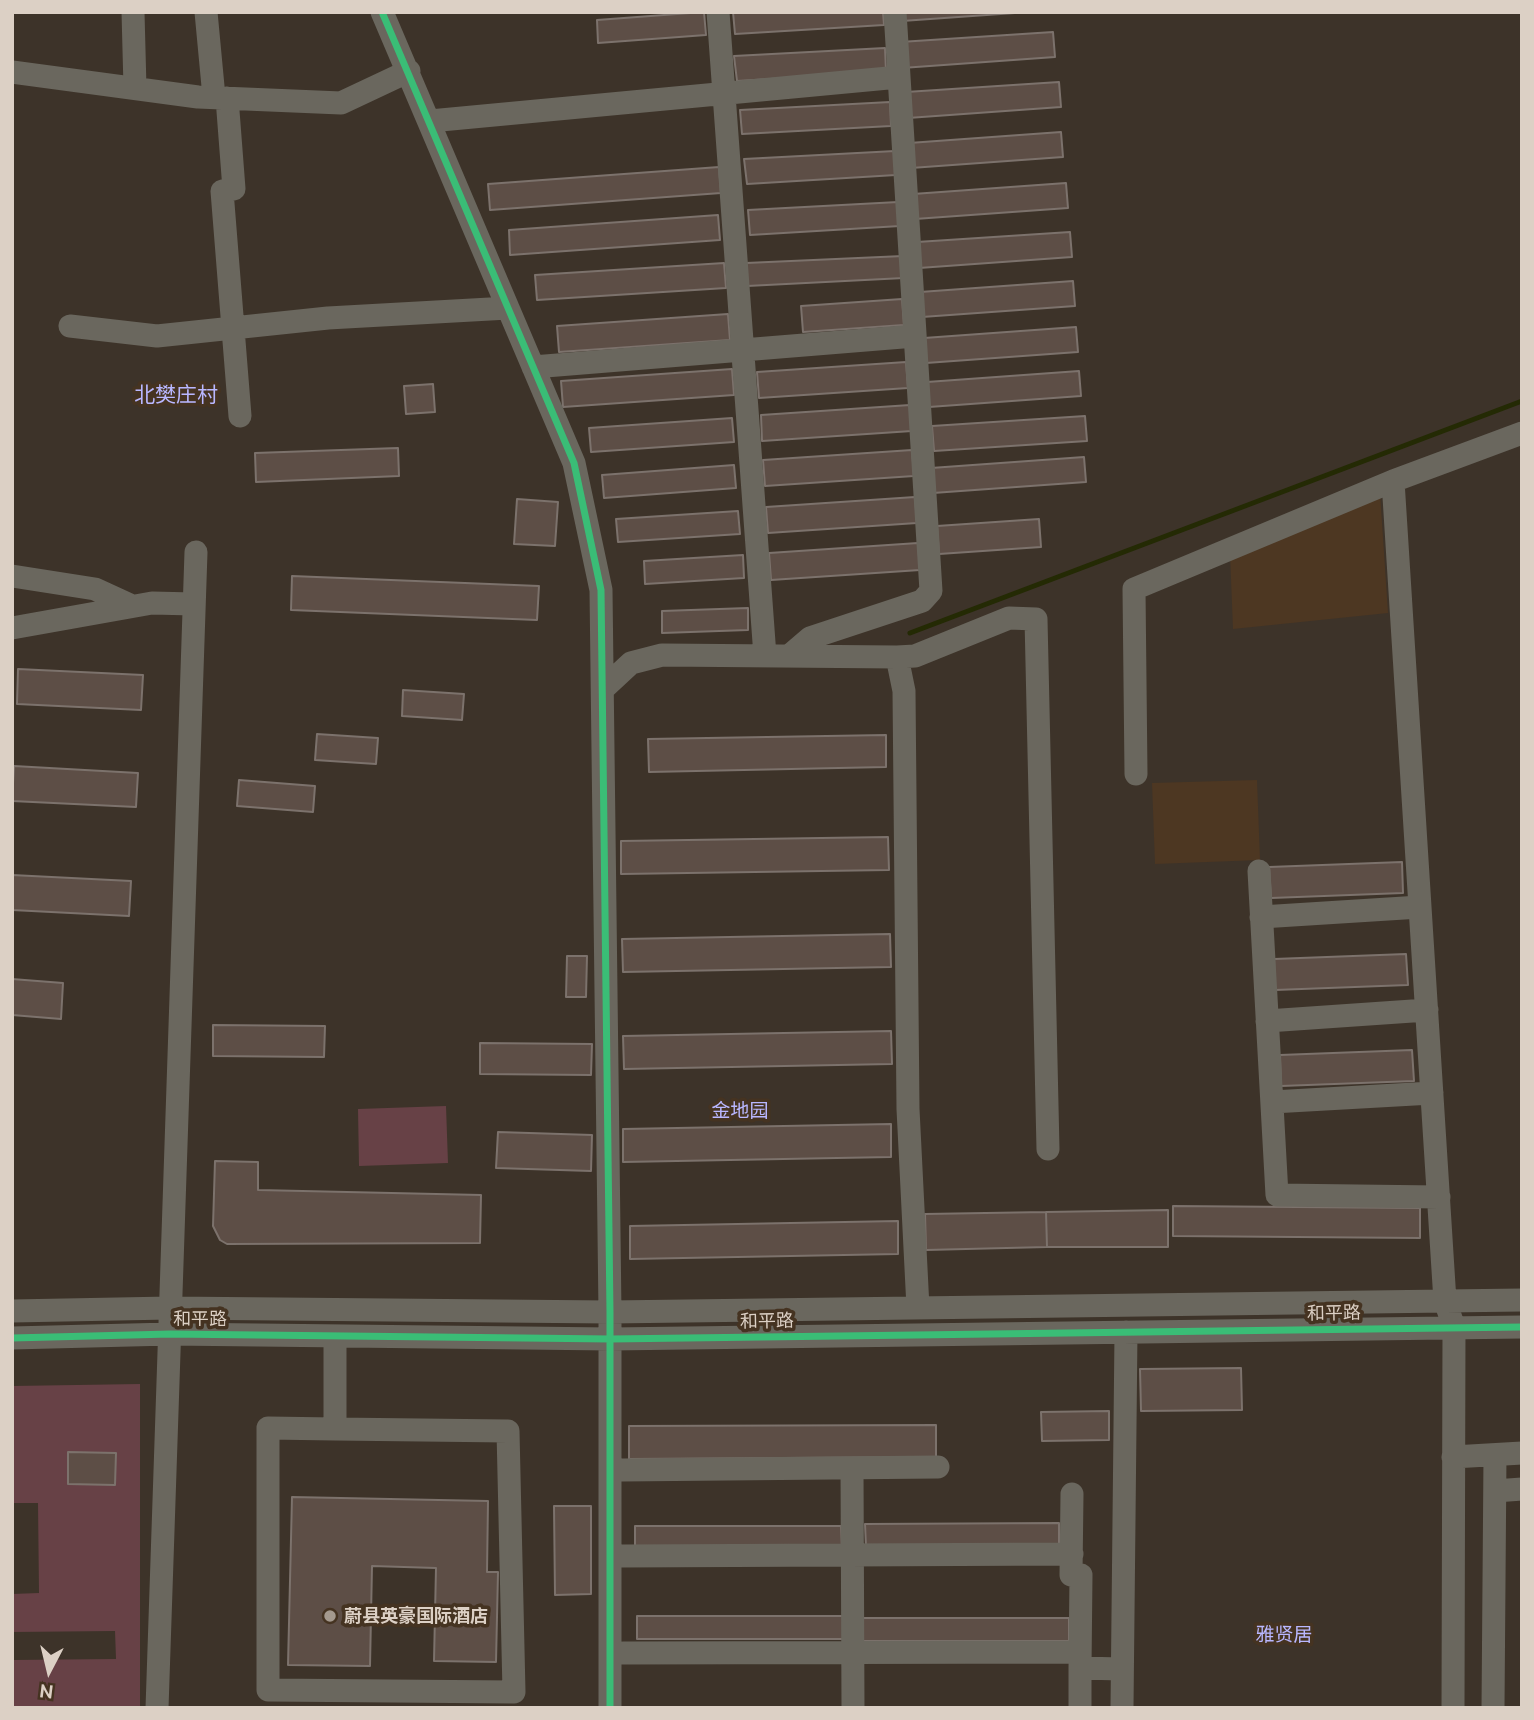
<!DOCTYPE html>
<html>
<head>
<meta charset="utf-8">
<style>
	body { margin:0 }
	#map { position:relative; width:1534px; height:1720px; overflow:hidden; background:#3d3329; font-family:Ubuntu,sans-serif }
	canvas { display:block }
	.frame { position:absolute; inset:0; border:14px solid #dcd0c5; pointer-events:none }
	.north { position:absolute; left:14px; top:1636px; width:70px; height:70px; -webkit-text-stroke:5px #453321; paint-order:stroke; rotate:187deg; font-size:19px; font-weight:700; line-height:28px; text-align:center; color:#dcd0c5 }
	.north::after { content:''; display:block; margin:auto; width:24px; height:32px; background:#dcd0c5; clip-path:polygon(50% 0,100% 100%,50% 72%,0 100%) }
</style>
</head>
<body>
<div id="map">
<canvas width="1534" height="1720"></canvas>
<div class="frame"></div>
<div class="north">N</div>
</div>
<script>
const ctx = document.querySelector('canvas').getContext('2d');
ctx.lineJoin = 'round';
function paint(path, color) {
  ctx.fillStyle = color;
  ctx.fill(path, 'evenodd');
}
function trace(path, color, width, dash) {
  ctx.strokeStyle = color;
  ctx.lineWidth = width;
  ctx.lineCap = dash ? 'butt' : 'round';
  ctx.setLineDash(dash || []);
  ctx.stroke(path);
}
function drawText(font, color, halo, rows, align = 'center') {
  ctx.font = font + ' Ubuntu,"Noto Sans SC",sans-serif';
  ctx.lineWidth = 7;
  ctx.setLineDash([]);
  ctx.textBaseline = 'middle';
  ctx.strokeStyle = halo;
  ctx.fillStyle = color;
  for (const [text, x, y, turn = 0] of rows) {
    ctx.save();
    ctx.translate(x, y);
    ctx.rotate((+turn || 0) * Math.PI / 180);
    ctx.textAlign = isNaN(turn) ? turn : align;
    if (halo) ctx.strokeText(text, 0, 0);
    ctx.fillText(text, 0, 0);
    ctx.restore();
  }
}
const built = new Path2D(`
	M 1380,493 L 1388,613 L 1233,629 L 1230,554 Z
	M 1257,780 L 1260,860 L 1155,864 L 1152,783 Z`);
const green = new Path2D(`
	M 446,1106 L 448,1163 L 359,1166 L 358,1109 Z
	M 140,1384 L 140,1708 L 12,1708 L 12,1660 L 116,1659 L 115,1631 L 12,1632 L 12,1594 L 39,1593 L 38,1503 L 12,1503 L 12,1386 Z`);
const stream = new Path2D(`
	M 910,633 L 1522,401`);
const building = new Path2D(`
	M 704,12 L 706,35 L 598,43 L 597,20 Z
	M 733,12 L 883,12 L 884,25 L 735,34 Z
	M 902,12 L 1029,12 L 902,21 Z
	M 1053,32 L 1055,57 L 902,68 L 900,42 Z
	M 885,48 L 886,72 L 737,81 L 734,56 Z
	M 1059,82 L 1061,107 L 908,118 L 906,92 Z
	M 890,102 L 891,126 L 742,134 L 740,110 Z
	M 1061,132 L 1063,157 L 911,168 L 909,143 Z
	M 895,151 L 896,175 L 747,184 L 744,159 Z
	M 719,167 L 721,193 L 490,210 L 488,184 Z
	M 1066,183 L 1068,208 L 915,219 L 913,194 Z
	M 898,202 L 900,226 L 750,235 L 748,210 Z
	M 718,215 L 720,240 L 510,255 L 509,230 Z
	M 1070,232 L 1072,257 L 919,268 L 917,242 Z
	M 903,256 L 904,278 L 747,286 L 746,263 Z
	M 724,263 L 726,288 L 537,300 L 535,275 Z
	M 1073,281 L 1075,306 L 922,317 L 920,292 Z
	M 902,299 L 904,325 L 803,332 L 801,306 Z
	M 728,314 L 730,340 L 559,352 L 557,326 Z
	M 1076,327 L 1078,352 L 926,363 L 924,338 Z
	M 906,362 L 908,388 L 759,398 L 757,372 Z
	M 732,369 L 734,395 L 563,407 L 561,381 Z
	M 1079,371 L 1081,396 L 929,407 L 927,382 Z
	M 433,384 L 435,412 L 406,414 L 404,386 Z
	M 910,405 L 912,431 L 762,441 L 761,415 Z
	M 1085,416 L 1087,441 L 934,451 L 932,426 Z
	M 732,418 L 734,442 L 591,452 L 589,428 Z
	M 398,448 L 399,476 L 256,482 L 255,453 Z
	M 912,450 L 914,476 L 765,486 L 763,460 Z
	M 1084,457 L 1086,482 L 933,493 L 931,468 Z
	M 734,465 L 736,488 L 604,498 L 602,475 Z
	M 915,497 L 917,523 L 768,533 L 766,507 Z
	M 517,499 L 558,502 L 555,546 L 514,544 Z
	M 738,511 L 740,534 L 618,542 L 616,519 Z
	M 1039,519 L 1041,547 L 939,554 L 937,526 Z
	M 918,543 L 920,570 L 771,580 L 769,553 Z
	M 743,555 L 744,578 L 645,584 L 644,561 Z
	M 292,576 L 539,586 L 537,620 L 291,610 Z
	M 748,608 L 748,630 L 662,633 L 662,611 Z
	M 18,669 L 143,675 L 141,710 L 17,704 Z
	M 403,690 L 464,694 L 462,720 L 402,716 Z
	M 317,734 L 378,738 L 376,764 L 315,760 Z
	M 886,735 L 886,767 L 649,772 L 648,739 Z
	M 14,766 L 138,773 L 136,807 L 12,801 Z
	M 239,780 L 315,786 L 313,812 L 237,806 Z
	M 888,837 L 889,870 L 621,874 L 621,841 Z
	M 1402,862 L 1403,893 L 1271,898 L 1269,867 Z
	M 12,875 L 131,881 L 129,916 L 12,910 Z
	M 890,934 L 891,967 L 623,972 L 622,939 Z
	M 1406,954 L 1408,985 L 1275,990 L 1274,959 Z
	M 567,956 L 587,956 L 586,997 L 566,997 Z
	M 12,979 L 63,983 L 61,1019 L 12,1015 Z
	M 213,1025 L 325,1026 L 324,1057 L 213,1056 Z
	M 891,1031 L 892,1064 L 624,1069 L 623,1036 Z
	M 480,1043 L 592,1044 L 591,1075 L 480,1074 Z
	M 1412,1050 L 1414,1081 L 1281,1086 L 1280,1055 Z
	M 891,1124 L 891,1157 L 623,1162 L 623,1129 Z
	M 498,1132 L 592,1135 L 591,1171 L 496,1168 Z
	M 215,1161 L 258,1162 L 258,1190 L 481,1195 L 480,1243 L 227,1244 L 220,1240 L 213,1226 Z
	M 1173,1206 L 1420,1208 L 1420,1238 L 1173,1236 Z
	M 1168,1210 L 1168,1247 L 1047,1247 L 1046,1212 Z
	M 1046,1212 L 1047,1247 L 926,1250 L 925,1214 Z
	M 898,1221 L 898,1254 L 630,1259 L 630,1226 Z
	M 1241,1368 L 1242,1410 L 1141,1411 L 1140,1369 Z
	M 1109,1411 L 1109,1440 L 1042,1441 L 1041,1412 Z
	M 936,1425 L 936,1457 L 629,1459 L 629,1426 Z
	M 68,1452 L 116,1453 L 115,1485 L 68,1484 Z
	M 292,1497 L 488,1501 L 487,1572 L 498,1572 L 496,1662 L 434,1661 L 436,1568 L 372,1566 L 370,1666 L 288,1665 Z
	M 554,1506 L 591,1506 L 591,1594 L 555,1595 Z
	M 1059,1523 L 1059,1546 L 866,1547 L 865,1524 Z
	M 635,1526 L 841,1526 L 842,1549 L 635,1549 Z
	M 637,1616 L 844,1616 L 844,1639 L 637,1639 Z
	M 863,1618 L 1069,1618 L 1069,1641 L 863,1641 Z`);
const minor = new Path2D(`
	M 133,12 L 135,88
	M 206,12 L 214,97
	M 382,12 L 574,463 L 601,590 L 610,1312 L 610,1708
	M 718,12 L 765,656
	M 12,72 L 198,97 L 341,103 L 409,71
	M 227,98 L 234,189 L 222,191 L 240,416
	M 430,121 L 899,77
	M 70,326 L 157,336 L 328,318 L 508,308
	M 533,367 L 915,336
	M 12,576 L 95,589 L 132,606
	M 12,628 L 152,603 L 194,604
	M 789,656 L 810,638 L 922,601 L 931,591 L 895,12
	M 603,689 L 631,663 L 662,655 L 897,657
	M 1136,774 L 1134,589 L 1393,481
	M 1259,871 L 1277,1195 L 1439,1197
	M 1261,917 L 1420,907
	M 1267,1021 L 1427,1010
	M 1272,1102 L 1432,1093
	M 918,1308 L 908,1109 L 904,691 L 897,657 L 915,656 L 1009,618 L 1036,619 L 1048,1149
	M 12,1311 L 170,1308 L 610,1312 L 1522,1300
	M 335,1336 L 335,1429 L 508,1431 L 514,1692 L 268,1690 L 268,1428 L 335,1429
	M 12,1338 L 170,1334 L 611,1339 L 1522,1327
	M 1453,1457 L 1522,1453
	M 852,1468 L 853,1708
	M 622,1470 L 938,1467
	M 1495,1491 L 1522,1489
	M 1072,1494 L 1071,1575 L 1081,1575 L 1080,1668
	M 622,1556 L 1072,1554
	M 623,1653 L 1080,1652
	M 157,1708 L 196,552
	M 1080,1708 L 1080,1668 L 1122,1669
	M 1122,1708 L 1126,1332
	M 1453,1708 L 1454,1327 L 1445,1301 L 1393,481 L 1522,433
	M 1493,1708 L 1495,1455`);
const cycleway = new Path2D(`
	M 382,12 L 574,463 L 601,590 L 610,1312 L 610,1708
	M 12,1338 L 170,1334 L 611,1339 L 1522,1327`);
const markers = [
	[330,1616,7,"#a4998e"]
];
const streetNames = [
	["和平路",1334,1313,-1],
	["和平路",200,1319],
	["和平路",767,1321,-1]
];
const poiNames = [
	["蔚县英豪国际酒店",344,1616]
];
const neighbourhoodNames = [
	["金地园",740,1111],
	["雅贤居",1284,1635]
];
const quarterNames = [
	["北樊庄村",176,395]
];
paint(built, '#4d3722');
paint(green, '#674146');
trace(stream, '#242a04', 5);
paint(building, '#5d4e46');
trace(building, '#7c726c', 2);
trace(minor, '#6a675e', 23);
trace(cycleway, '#3abd76', 7);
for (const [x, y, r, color] of markers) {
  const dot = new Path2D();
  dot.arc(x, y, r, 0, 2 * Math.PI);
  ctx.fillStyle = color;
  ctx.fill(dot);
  trace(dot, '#453321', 2.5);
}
drawText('18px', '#dcd0c5', '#453321', streetNames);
drawText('bold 18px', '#dcd0c5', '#453321', poiNames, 'left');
drawText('19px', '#b9b7ff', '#453321', neighbourhoodNames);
drawText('21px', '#b9b7ff', '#453321', quarterNames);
</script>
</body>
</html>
